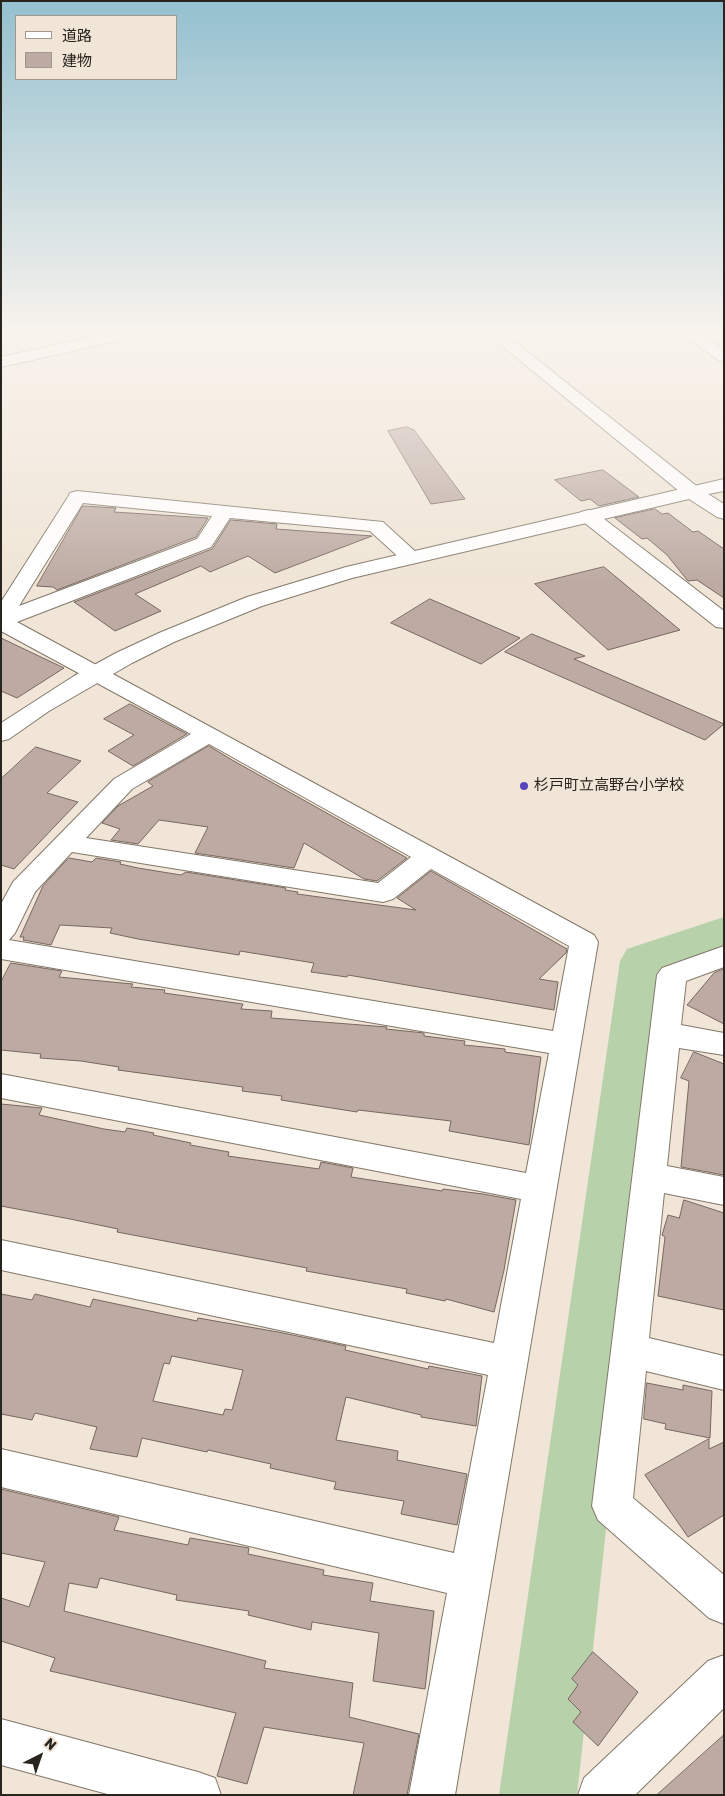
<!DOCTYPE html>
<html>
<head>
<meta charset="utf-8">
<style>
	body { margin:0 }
	#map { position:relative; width:725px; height:1796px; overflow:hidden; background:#f0e5d6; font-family:Rubik,"Noto Sans JP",sans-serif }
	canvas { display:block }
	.frame { position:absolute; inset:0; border:2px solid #28241e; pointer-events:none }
	.legend { position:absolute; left:15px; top:15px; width:162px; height:65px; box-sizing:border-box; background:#f0e5d6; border:1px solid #a0988c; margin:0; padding:6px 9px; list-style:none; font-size:15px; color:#28241e }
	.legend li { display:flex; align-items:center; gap:10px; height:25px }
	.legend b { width:25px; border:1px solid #a0988c }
	.north { position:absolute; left:15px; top:1731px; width:50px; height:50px; -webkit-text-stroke:4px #f0e5d6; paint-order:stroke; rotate:41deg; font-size:14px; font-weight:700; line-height:20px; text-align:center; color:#28241e }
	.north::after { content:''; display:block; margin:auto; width:18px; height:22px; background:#28241e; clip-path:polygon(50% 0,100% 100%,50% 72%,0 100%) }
</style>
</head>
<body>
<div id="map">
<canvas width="725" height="1796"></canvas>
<div class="frame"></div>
<ul class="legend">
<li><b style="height:6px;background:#fff"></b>道路</li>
<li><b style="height:14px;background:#bdaba3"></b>建物</li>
</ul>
<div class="north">N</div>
</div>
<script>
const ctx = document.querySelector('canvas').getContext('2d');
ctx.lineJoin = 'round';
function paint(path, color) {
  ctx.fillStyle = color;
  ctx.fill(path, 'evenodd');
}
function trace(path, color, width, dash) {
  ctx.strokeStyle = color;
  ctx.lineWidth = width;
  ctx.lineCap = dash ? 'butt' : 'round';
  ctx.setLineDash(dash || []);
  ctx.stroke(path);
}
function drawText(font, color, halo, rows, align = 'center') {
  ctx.font = font + ' Rubik,"Noto Sans JP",sans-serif';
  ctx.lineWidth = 4;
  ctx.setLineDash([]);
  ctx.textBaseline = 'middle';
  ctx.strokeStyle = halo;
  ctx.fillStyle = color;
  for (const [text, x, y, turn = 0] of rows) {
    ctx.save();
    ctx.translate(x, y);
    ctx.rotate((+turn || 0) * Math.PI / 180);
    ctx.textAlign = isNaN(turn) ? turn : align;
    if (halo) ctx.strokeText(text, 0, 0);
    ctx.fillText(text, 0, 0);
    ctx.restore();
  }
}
const river = new Path2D(`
	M 724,917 L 724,951 L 667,971 L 577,1795 L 499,1795 L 620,961 L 627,949 Z`);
const building = new Path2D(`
	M 407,427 L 414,430 L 465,499 L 431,504 L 388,431 Z
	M 603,470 L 639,497 L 599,506 L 590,499 L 581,501 L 555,480 Z
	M 83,506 L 116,508 L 114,512 L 208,518 L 196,537 L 57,590 L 53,587 L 37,586 Z
	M 655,509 L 662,514 L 668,513 L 693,532 L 698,531 L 724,549 L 724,598 L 697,580 L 688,581 L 667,555 L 647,538 L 642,539 L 615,518 Z
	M 231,520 L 277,524 L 276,529 L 372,536 L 275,573 L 248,556 L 210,572 L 201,566 L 135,594 L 161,611 L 115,631 L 74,602 L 212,549 Z
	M 604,567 L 680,630 L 608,650 L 535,584 Z
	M 430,599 L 520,638 L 481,664 L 391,623 Z
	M 532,634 L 585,656 L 574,659 L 724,724 L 705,740 L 505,652 Z
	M 1,638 L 64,668 L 17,698 L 1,691 Z
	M 130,704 L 187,734 L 133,766 L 108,751 L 134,735 L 104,719 Z
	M 209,746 L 232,760 L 407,858 L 377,881 L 364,879 L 304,843 L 294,868 L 195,853 L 208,827 L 159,820 L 138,844 L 111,840 L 120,829 L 102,823 L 118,806 L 153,786 L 148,782 Z
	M 36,747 L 81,761 L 47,793 L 78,802 L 14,869 L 1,865 L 1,779 Z
	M 69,858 L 92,862 L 96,858 L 121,862 L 120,864 L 138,868 L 181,875 L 186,872 L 286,888 L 285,890 L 298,892 L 297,894 L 416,910 L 397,898 L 431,871 L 567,949 L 566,953 L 539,979 L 558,982 L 554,1010 L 348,975 L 347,977 L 311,972 L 314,963 L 240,951 L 239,955 L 201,949 L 138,939 L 110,933 L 112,928 L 60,925 L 51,945 L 23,940 L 24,937 L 20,937 L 43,886 Z
	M 11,963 L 62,971 L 59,977 L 133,984 L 131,987 L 165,990 L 164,993 L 243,1004 L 241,1009 L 272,1011 L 271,1018 L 387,1027 L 386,1029 L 424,1033 L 424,1036 L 465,1041 L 464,1045 L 505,1049 L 505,1052 L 541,1057 L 529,1145 L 449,1131 L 451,1121 L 358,1110 L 357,1112 L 281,1100 L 282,1096 L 242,1091 L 243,1087 L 118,1070 L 119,1067 L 81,1061 L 40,1058 L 41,1054 L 1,1050 L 1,982 Z
	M 724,969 L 724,1024 L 687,1005 L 714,973 Z
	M 694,1052 L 724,1064 L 724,1175 L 681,1167 L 689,1081 L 681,1078 Z
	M 1,1104 L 42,1108 L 39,1115 L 104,1129 L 125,1132 L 127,1128 L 154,1133 L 153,1135 L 191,1143 L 190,1145 L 229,1152 L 228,1156 L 319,1169 L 321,1162 L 353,1168 L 351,1177 L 442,1191 L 443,1189 L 483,1194 L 516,1200 L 504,1270 L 494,1312 L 446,1299 L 445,1301 L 406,1293 L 407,1289 L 306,1271 L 307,1268 L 117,1232 L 118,1229 L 70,1219 L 1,1206 Z
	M 684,1200 L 724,1213 L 724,1310 L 658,1296 L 665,1237 L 662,1235 L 668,1215 L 679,1218 Z
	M 1,1294 L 32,1300 L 35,1294 L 90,1307 L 93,1299 L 197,1321 L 198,1318 L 278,1332 L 346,1346 L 345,1350 L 428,1369 L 429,1366 L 482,1376 L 476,1426 L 421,1417 L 421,1415 L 346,1397 L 336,1440 L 398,1451 L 397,1460 L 467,1474 L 457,1525 L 401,1514 L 404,1501 L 334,1489 L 336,1482 L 270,1468 L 271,1464 L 208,1450 L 207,1452 L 142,1438 L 137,1457 L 90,1449 L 97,1427 L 35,1413 L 32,1420 L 1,1414 ZM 172,1356 L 243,1370 L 232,1410 L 225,1409 L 223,1415 L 153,1401 L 164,1363 L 169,1364 Z
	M 647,1383 L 683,1390 L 683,1385 L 712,1391 L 710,1438 L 665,1429 L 666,1424 L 644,1419 Z
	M 709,1439 L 709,1449 L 724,1442 L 724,1515 L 688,1537 L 645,1475 Z
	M 1,1489 L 119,1517 L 114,1530 L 188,1545 L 190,1538 L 249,1548 L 248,1554 L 324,1570 L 323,1575 L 373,1583 L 370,1601 L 434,1611 L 425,1689 L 373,1681 L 379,1633 L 312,1622 L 311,1630 L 248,1615 L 249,1611 L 176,1600 L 177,1595 L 100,1578 L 97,1588 L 69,1583 L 64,1611 L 266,1661 L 264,1668 L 353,1683 L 349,1717 L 419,1734 L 407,1795 L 353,1795 L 364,1743 L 264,1727 L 247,1784 L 217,1776 L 236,1713 L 50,1671 L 55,1658 L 1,1641 L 1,1598 L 29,1607 L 45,1562 L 1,1553 Z
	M 593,1652 L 638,1692 L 598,1746 L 573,1722 L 581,1712 L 568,1699 L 578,1685 L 572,1679 Z
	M 724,1735 L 724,1795 L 657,1795 Z`);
const minor = new Path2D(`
	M 121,330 L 151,330 L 144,335 L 1,367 L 1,357 Z
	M 483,330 L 500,330 L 699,488 L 701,492 L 699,496 L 685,496 Z
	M 77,491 L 383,522 L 418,554 L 421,558 L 418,562 L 411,564 L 404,562 L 370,531 L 230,518 L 211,547 L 17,622 L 594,935 L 598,942 L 455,1795 L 409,1795 L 447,1593 L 1,1487 L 1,1449 L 454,1553 L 488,1375 L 1,1270 L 1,1240 L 494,1343 L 521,1199 L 1,1098 L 1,1074 L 526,1173 L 549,1053 L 1,959 L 1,904 L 13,882 L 114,779 L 191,734 L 1,631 L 1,602 L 68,497 L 70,493 ZM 83,503 L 212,516 L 197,539 L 19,606 ZM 209,744 L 411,857 L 378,883 L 86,838 L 132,789 ZM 72,852 L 383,902 L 393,899 L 431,869 L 569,946 L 553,1031 L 9,940 L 15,933 L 35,892 Z
	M 588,510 L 595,512 L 724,611 L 724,628 L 716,627 L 581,520 L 578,516 L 581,512 Z
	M 724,946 L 724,967 L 686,981 L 681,1025 L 724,1033 L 724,1055 L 679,1048 L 667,1166 L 724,1177 L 724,1205 L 664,1193 L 649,1338 L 724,1356 L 724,1390 L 646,1371 L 633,1498 L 724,1575 L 724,1624 L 709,1618 L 598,1520 L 592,1506 L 657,975 L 662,968 Z
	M 724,1655 L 724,1708 L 635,1795 L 578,1795 L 584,1778 L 708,1661 Z
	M 1,1719 L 198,1772 L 215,1778 L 221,1795 L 111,1795 L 1,1765 Z`);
const tertiary = new Path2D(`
	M 677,330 L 695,330 L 724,350 L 724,362 L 718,360 Z
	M 724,479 L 724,491 L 708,494 L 724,504 L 724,519 L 717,517 L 689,499 L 352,578 L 262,606 L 174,642 L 132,663 L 49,711 L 9,739 L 1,741 L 1,723 L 74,676 L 116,653 L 159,633 L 247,597 L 346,567 Z`);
const markers = [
	[524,786,5,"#5844bc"]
];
const poiNames = [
	["杉戸町立高野台小学校",534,786]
];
paint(river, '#b7d1aa');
paint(building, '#bdaba3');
trace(building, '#776760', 1);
trace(minor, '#82786a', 2);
trace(tertiary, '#82786a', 2);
paint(minor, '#fff');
paint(tertiary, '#fff');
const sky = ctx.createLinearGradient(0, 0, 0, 582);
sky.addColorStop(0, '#94c0cf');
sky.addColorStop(0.57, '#f8f3ed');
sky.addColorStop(1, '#f8f3ed00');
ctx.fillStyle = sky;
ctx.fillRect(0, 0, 725, 582);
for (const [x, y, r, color] of markers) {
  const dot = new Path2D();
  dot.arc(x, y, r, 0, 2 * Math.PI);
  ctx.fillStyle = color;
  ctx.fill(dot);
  trace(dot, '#f0e5d6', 2);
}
drawText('15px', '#28241e', '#f0e5d6', poiNames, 'left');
</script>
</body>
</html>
